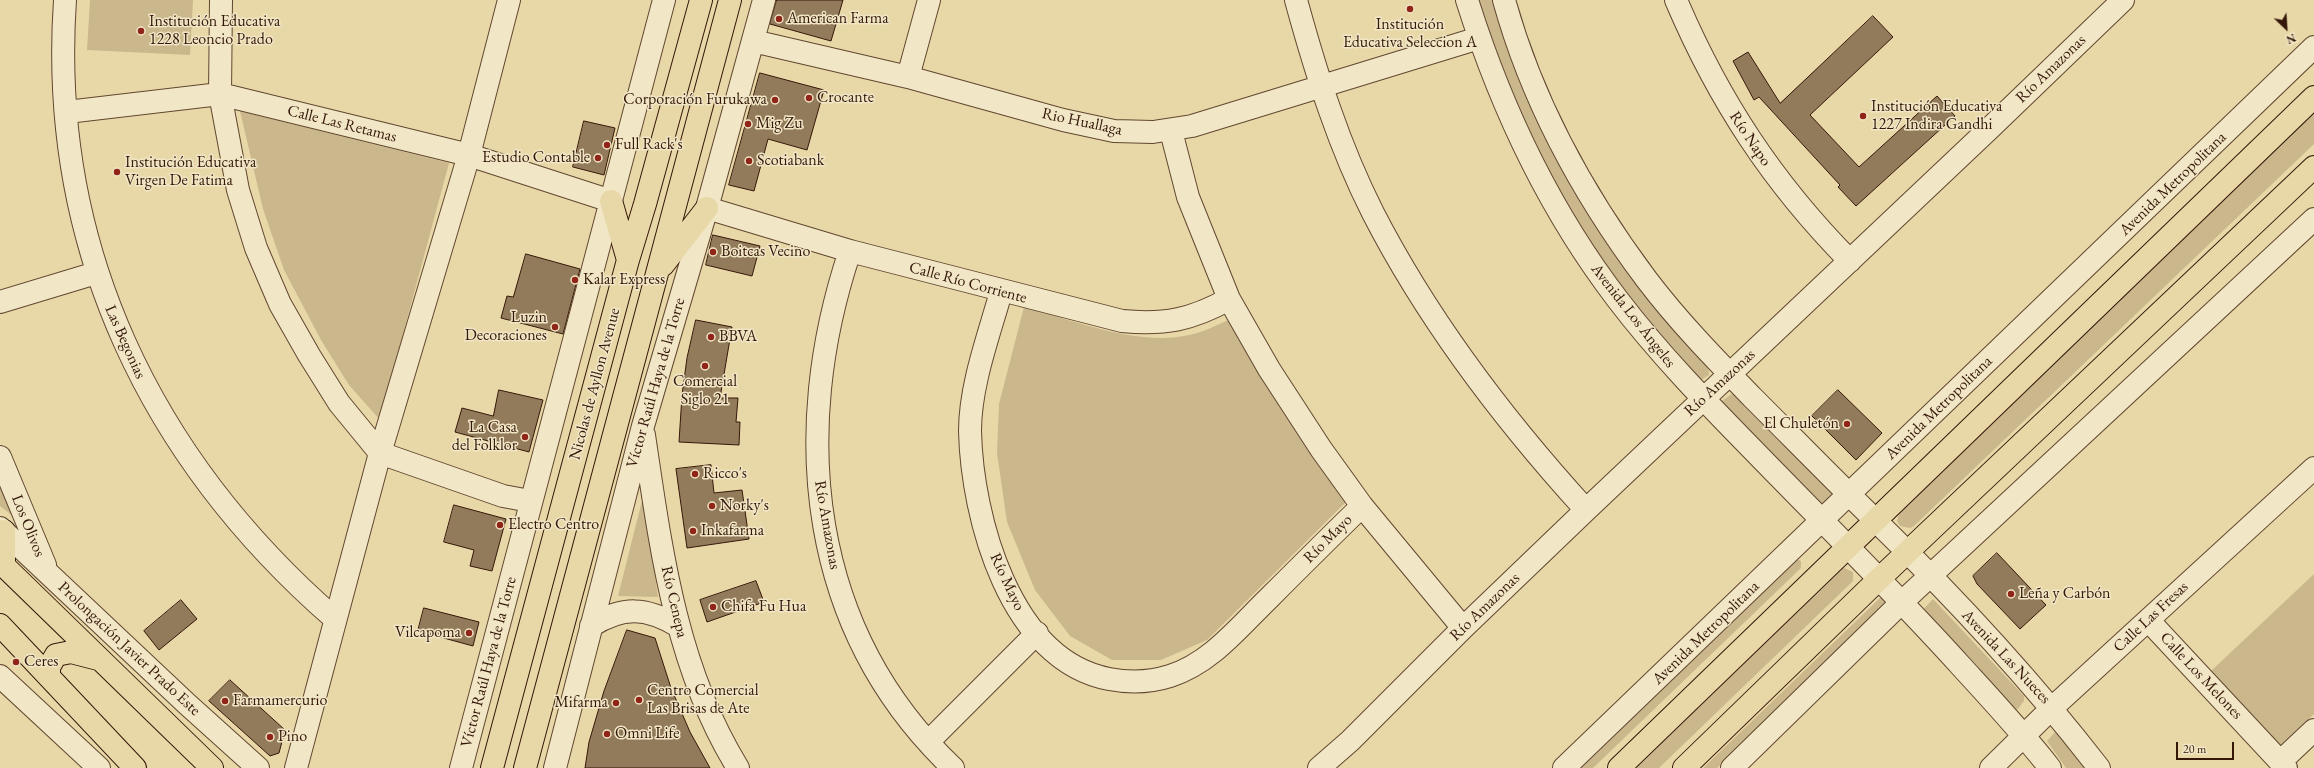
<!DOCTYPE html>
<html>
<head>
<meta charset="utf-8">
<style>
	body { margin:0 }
	#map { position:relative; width:2314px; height:768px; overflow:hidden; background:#e9d8a7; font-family:"EB Garamond",serif }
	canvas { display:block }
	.north { position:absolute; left:2266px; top:8px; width:40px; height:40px; -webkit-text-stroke:3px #f1e6c6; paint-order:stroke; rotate:155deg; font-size:11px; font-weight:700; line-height:16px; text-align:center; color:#341709 }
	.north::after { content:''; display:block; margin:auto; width:14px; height:18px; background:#341709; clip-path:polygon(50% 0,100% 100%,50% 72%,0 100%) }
	.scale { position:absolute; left:2176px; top:742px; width:58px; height:18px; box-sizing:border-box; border:2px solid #341709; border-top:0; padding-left:5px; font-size:12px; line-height:14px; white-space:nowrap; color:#341709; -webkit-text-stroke:3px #f1e6c6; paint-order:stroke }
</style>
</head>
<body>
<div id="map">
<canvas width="2314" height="768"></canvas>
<div class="north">N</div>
<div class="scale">20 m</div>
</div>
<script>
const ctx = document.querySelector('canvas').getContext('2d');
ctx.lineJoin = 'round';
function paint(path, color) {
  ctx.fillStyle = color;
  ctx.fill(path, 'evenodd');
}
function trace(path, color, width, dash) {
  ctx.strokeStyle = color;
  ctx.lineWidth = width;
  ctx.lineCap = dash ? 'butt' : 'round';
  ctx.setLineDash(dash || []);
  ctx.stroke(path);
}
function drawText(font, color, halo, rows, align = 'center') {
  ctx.font = font + ' "EB Garamond",serif';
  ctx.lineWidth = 3;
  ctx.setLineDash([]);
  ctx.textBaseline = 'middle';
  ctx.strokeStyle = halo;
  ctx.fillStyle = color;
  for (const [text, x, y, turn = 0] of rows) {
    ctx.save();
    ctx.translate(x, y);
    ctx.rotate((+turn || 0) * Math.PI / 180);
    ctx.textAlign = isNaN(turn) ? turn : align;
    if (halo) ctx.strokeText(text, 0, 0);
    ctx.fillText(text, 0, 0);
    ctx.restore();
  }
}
const green = new Path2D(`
	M 90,0 L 193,0 L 190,55 L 87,50 Z
	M 1477,0 L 1496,0 L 1532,99 L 1708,366 L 1709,375 L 1699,381 L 1628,298 L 1569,210 L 1516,108 Z
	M 240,111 L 449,163 L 380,420 L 349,385 L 321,340 L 284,270 L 263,209 Z
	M 2314,111 L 2314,144 L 1914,526 L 1910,528 L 1900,526 L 1897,521 L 1900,511 Z
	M 1024,307 C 1073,320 1138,347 1189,335 C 1204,332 1219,324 1233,318 L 1348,500 L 1207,640 L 1161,660 L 1112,660 L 1070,636 L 1035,590 L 1007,522 L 997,453 L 999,404 Z
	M 1733,393 L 1831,491 L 1833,495 L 1821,506 L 1721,405 L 1722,401 Z
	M 0,477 L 19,521 L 0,506 Z
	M 644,493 L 658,597 L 618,596 Z
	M 1795,558 L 1801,561 L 1801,568 L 1593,768 L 1575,768 Z
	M 1844,568 L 1853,572 L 1853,581 L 1659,768 L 1635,768 Z
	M 2314,574 L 2314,714 L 2278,748 L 2211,671 Z
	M 1881,597 L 1886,602 L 1885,605 L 1717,768 L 1703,768 Z
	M 1933,599 L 2024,696 L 2024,701 L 2018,709 L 2014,710 L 1920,613 Z
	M 2056,731 L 2087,768 L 2066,768 L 2047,741 Z`);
const building = new Path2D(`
	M 777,0 L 843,0 L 831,41 L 770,24 Z
	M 1873,16 L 1893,37 L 1810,115 L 1859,167 L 1937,96 L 1955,116 L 1856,206 L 1838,187 L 1840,185 L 1759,97 L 1754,100 L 1733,61 L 1748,52 L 1780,103 Z
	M 760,73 L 824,90 L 807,150 L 768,139 L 754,191 L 729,185 Z
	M 584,121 L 615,128 L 604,175 L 573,167 Z
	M 713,235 L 760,246 L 752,276 L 706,265 Z
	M 526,254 L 580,269 L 563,334 L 501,318 L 507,296 L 513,297 Z
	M 696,320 L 732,327 L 720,398 L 738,398 L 736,422 L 740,422 L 739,445 L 679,442 L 682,395 L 687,358 Z
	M 499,390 L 543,400 L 529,452 L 455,432 L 462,408 L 493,416 Z
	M 1838,390 L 1882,433 L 1856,460 L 1812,416 Z
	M 711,465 L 714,493 L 742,490 L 749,539 L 687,548 L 676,469 Z
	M 454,505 L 506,519 L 492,571 L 470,566 L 474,550 L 444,542 Z
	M 1997,553 L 2046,605 L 2020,629 L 1977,584 L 1973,576 Z
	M 756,581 L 764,602 L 707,622 L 700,600 Z
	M 181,600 L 197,619 L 159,650 L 144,631 Z
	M 424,608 L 479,622 L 473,646 L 418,631 Z
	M 627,630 L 655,638 L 671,688 L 690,732 L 710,768 L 585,768 L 589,742 L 604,691 Z
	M 230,680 L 285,730 L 279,753 L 270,756 L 209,701 Z`);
const minor = new Path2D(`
	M 65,0 C 48,247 151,459 335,619
	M 221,0 L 220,94 L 238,190 L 256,248 L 280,304 L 309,355 L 339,403 L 380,453 L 503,496 L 530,501
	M 1296,0 C 1316,73 1339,146 1373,213 C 1429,322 1504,420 1586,510
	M 1467,0 C 1501,108 1549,210 1618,300 C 1660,355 1708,404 1756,453 C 1824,523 1894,592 1960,665 C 1991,699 2022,732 2050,768
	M 1504,0 C 1532,101 1584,196 1647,280 C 1678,321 1716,360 1752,397 C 1793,438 1833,479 1874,519 C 1954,597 2031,680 2099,768
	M 1676,0 C 1719,101 1773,183 1850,261
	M 753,41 L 908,77 L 1063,120 L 1114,131 L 1153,132 L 1192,126 L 1479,38
	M 908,77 L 929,0
	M 67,112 L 220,94 L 469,155 L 611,201
	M 1171,131 L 1188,197 L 1229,299 L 1269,369 L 1321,449 L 1362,506 L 1463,628
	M 707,208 L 850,251 L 1122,321 C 1165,325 1191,320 1229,299
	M 850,251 C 789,433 808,630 953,768
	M 1001,292 C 989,335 970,385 970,431 C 972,518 1010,660 1109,679 C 1130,683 1151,682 1170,676 C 1211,663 1239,627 1269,598 C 1300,567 1331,536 1362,506
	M 0,302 L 96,273
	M 644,435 C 661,550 676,668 738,768
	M 0,457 L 45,565
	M 0,528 L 187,704 L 258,768
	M 2148,620 L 2286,768
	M 591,626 C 623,606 646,607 678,626
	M 0,676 L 99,768
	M 928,742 L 1037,633
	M 2280,762 L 2314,730
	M 296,768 L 380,453 L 469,155 L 509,0
	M 461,768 L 664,0
	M 555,768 L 643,426 L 707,208 L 764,0
	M 1319,768 L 1350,741 L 1463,628 L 1586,510 L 1989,129 L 2123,0
	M 1564,768 L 2314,47
	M 1732,768 L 1902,602 L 2314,219
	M 1991,768 L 2052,708 L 2314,468`);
const major = new Path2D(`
	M 611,201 L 628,260
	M 663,265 L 707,208
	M 0,562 L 212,768
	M 4,565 L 4,531
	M 0,625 L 135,768
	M 49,677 L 49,667 L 56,655 L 71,652 L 98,659
	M 492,768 L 628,260 L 645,204 L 701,0
	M 525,768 L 730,0
	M 1619,768 L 2314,97
	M 1684,768 L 1880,578 L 2314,167`);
const markers = [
	[1410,9,4,"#8f2418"],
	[779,19,4,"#8f2418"],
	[141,31,4,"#8f2418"],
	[809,98,4,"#8f2418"],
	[775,100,4,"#8f2418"],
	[1863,116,4,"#8f2418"],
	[748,124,4,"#8f2418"],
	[607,145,4,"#8f2418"],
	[598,158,4,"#8f2418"],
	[749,161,4,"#8f2418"],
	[117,172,4,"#8f2418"],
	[713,252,4,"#8f2418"],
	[575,280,4,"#8f2418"],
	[555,327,4,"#8f2418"],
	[711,337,4,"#8f2418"],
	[705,366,4,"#8f2418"],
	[1847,424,4,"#8f2418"],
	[525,437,4,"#8f2418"],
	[695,474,4,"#8f2418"],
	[712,506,4,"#8f2418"],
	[500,525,4,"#8f2418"],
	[693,531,4,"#8f2418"],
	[2011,594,4,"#8f2418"],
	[713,607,4,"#8f2418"],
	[469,633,4,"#8f2418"],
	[16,662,4,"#8f2418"],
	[639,700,4,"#8f2418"],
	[225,701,4,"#8f2418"],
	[616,703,4,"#8f2418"],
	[607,734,4,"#8f2418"],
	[270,737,4,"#8f2418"]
];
const poiNames = [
	["American Farma",787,19],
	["Institución Educativa",149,22],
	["1228 Leoncio Prado",149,40],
	["Institución",1410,25,"center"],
	["Educativa Seleccion A",1410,43,"center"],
	["Crocante",817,98],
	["Corporación Furukawa",767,100,"right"],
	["Institución Educativa",1871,107],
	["1227 Indira Gandhi",1871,125],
	["Mig Zu",756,124],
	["Full Rack's",615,145],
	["Estudio Contable",590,158,"right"],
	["Scotiabank",757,161],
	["Institución Educativa",125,163],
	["Virgen De Fatima",125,181],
	["Boitcas Vecino",721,252],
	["Kalar Express",583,280],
	["Luzin",547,318,"right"],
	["Decoraciones",547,336,"right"],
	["BBVA",719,337],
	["Comercial",705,382,"center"],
	["Siglo 21",705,400,"center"],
	["El Chuletón",1839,424,"right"],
	["La Casa",517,428,"right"],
	["del Folklor",517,446,"right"],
	["Ricco's",703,474],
	["Norky's",720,506],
	["Electro Centro",508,525],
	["Inkafarma",701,531],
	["Leña y Carbón",2019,594],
	["Chifa Fu Hua",721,607],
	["Vilcapoma",461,633,"right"],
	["Ceres",24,662],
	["Centro Comercial",647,691],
	["Las Brisas de Ate",647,709],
	["Farmamercurio",233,701],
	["Mifarma",608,703,"right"],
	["Omni Life",615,734],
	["Pino",278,737]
];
const streetNames = [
	["Río Amazonas",2051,69,-44],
	["Rio Huallaga",1082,122,12],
	["Calle Las Retamas",342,124,14],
	["Río Napo",1750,139,56],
	["Avenida Metropolitana",2173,184,-44],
	["Calle Río Corriente",968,283,15],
	["Avenida Los Ángeles",1633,316,52],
	["Las Begonias",125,342,66],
	["Víctor Raúl Haya de la Torre",656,383,-74],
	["Río Amazonas",1720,383,-43],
	["Nicolas de Ayllon Avenue",595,384,-75],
	["Avenida Metropolitana",1939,408,-44],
	["Río Amazonas",827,525,80],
	["Los Olivos",28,526,68],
	["Río Mayo",1328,539,-45],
	["Río Mayo",1007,582,65],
	["Río Cenepa",674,602,77],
	["Río Amazonas",1485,607,-44],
	["Calle Las Fresas",2151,617,-43],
	["Avenida Metropolitana",1706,633,-44],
	["Prolongación Javier Prado Este",129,649,43],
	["Avenida Las Nueces",2006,657,47],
	["Víctor Raúl Haya de la Torre",489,662,-75],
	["Calle Los Melones",2201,676,47]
];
paint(green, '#cab78c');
paint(building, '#927b5b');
trace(building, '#341709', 1);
trace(minor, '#614730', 24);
trace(major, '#341709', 24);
trace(minor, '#f1e6c6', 22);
trace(major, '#e9d8a7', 22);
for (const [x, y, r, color] of markers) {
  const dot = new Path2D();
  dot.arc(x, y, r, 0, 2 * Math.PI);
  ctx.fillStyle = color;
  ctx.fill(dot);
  trace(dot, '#f1e6c6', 1.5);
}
drawText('16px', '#341709', '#f1e6c6', poiNames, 'left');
drawText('16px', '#341709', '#f1e6c6', streetNames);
</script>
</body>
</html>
